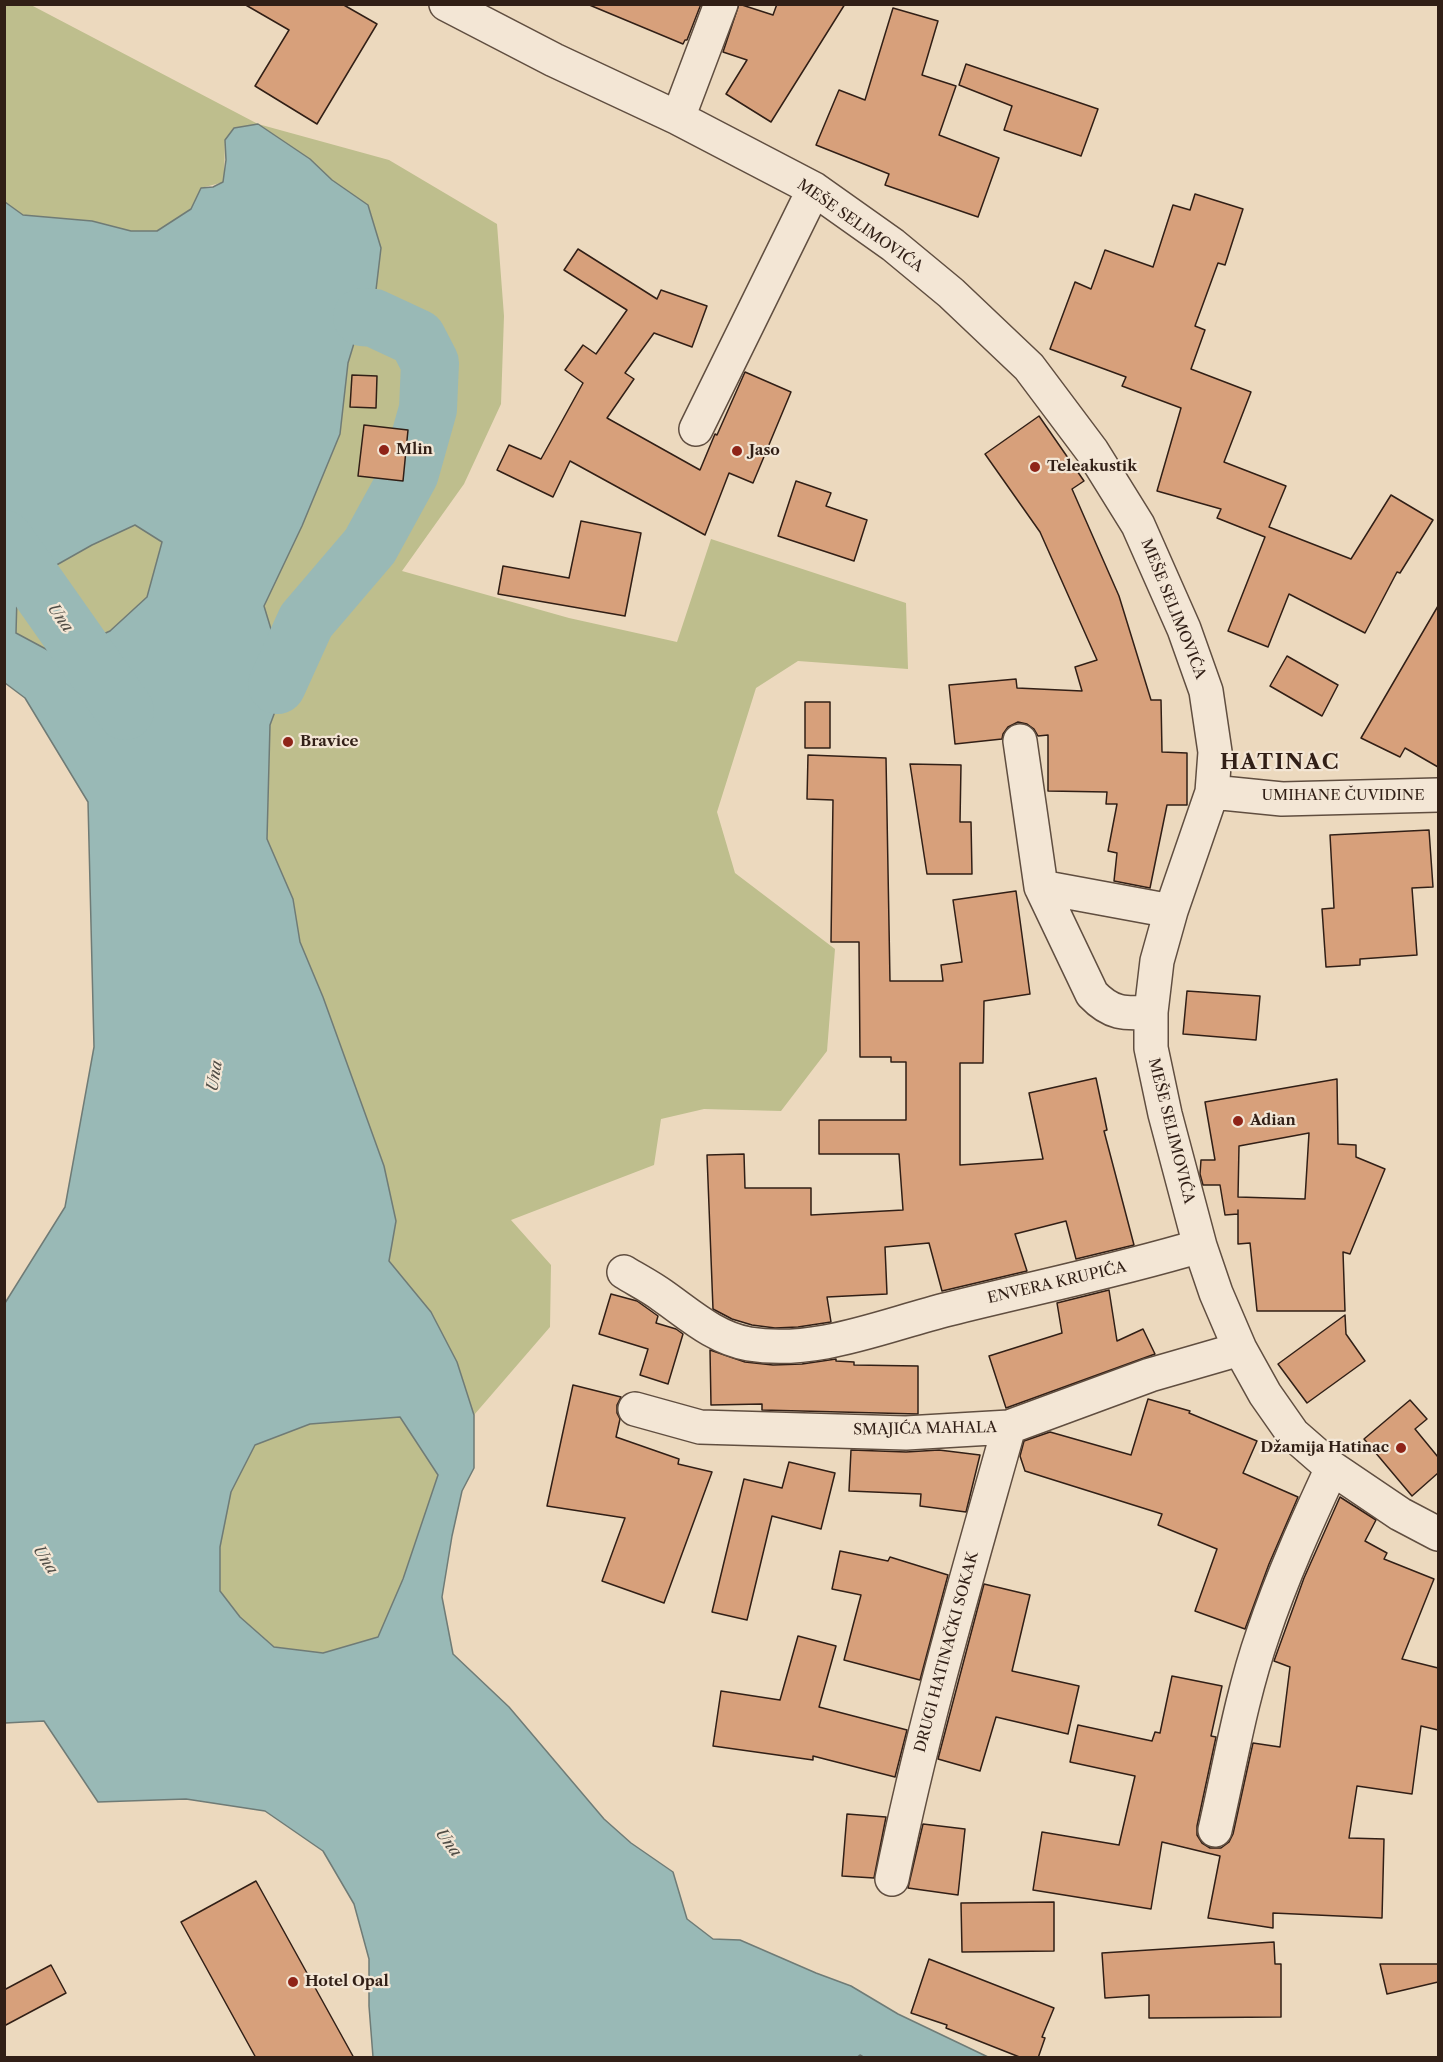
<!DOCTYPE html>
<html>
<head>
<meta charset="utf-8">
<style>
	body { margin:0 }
	#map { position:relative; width:1443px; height:2062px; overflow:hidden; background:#ecd9be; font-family:"Libre Caslon Text",serif }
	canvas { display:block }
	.frame { position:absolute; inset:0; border:6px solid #311f16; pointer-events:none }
</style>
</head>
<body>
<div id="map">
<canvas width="1443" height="2062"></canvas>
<div class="frame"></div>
</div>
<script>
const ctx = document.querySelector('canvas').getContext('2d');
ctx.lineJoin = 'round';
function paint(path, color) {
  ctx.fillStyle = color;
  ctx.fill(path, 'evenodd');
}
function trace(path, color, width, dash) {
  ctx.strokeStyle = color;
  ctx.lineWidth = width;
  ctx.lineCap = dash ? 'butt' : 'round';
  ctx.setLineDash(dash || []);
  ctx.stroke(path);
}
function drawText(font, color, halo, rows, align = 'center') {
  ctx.font = font + ' "Libre Caslon Text",serif';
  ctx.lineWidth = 4.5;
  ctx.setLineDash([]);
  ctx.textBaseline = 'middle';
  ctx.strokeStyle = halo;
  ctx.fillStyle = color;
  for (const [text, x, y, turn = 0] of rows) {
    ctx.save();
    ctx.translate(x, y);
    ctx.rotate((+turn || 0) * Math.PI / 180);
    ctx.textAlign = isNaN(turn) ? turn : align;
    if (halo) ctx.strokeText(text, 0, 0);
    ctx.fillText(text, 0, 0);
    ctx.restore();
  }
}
const green = new Path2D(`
	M 4,5 L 31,5 L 258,124 L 389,160 L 497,224 L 504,316 L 501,404 L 464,484 L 402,571 L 569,618 L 677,642 L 711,539 L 906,603 L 908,669 L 798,661 L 756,688 L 717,812 L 735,873 L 835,949 L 827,1051 L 781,1111 L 704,1109 L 661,1119 L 654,1165 L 511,1220 L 551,1265 L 550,1327 L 474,1415 L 457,1362 L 431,1312 L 389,1261 L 396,1221 L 384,1166 L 323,997 L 300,942 L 293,899 L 267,839 L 270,725 L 280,698 L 275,663 L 274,639 L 264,606 L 302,526 L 340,434 L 348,363 L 362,317 L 376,289 L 381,248 L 368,205 L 332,180 L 310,159 L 258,124 L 225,140 L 224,182 L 201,188 L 191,209 L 157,231 L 131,231 L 92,221 L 23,215 L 5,202 Z
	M 135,525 L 162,541 L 147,597 L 110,631 L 57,655 L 16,633 L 16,596 L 53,567 L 92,545 Z
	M 400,1417 L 438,1475 L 403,1579 L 378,1637 L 323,1653 L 274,1647 L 240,1617 L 220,1591 L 220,1547 L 231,1492 L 255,1445 L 310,1424 Z`);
const water = new Path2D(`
	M 258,124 L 310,159 L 332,180 L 368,205 L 381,248 L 376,290 L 362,317 L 348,363 L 340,434 L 302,526 L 264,606 L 274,639 L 275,663 L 280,698 L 270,725 L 267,839 L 293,899 L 300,942 L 323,997 L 384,1166 L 396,1221 L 389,1261 L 431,1312 L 457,1362 L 474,1415 L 474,1468 L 462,1491 L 452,1536 L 442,1597 L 453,1654 L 509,1707 L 604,1819 L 631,1843 L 673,1872 L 687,1919 L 713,1939 L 740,1940 L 816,1973 L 851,1986 L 898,2014 L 988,2057 L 865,2058 L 860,2055 L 856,2058 L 373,2057 L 369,2006 L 369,1959 L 354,1904 L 323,1851 L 265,1811 L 186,1799 L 98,1802 L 44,1721 L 5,1723 L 5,1303 L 65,1207 L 94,1047 L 88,802 L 25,698 L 5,683 L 5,202 L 23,215 L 92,221 L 131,231 L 157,231 L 191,209 L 201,188 L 213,187 L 223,182 L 226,160 L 225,140 L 234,128 ZM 135,525 L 162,542 L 147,597 L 110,631 L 57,655 L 16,633 L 17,596 L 53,567 L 92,545 ZM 400,1417 L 438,1475 L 403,1579 L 378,1637 L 323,1653 L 274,1647 L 240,1617 L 220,1591 L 220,1547 L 231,1492 L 255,1445 L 310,1424 Z`);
const river = new Path2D(`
	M 4,539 L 125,711
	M 277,685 L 306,621 L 370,546 L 410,473 L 428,409 L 430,363 L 417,338 L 374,318 L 362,317`);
const building = new Path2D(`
	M 244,4 L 342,4 L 377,24 L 317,124 L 255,86 L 289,30 Z
	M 587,4 L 701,4 L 687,40 L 685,40 L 683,44 Z
	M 739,4 L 773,15 L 777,4 L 845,4 L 771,122 L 726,94 L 747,60 L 723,52 Z
	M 893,8 L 938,21 L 922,75 L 956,86 L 939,135 L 999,158 L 978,217 L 885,185 L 889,174 L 816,145 L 839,90 L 865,100 Z
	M 966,64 L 1098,109 L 1081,156 L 1004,130 L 1012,106 L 959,85 Z
	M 1195,194 L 1243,209 L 1225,265 L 1218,263 L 1195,326 L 1205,330 L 1191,369 L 1251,392 L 1224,462 L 1286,486 L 1269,527 L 1351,559 L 1391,495 L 1433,520 L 1400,573 L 1397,572 L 1365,633 L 1289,594 L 1268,647 L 1228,631 L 1265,537 L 1217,518 L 1221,509 L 1157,491 L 1181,408 L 1122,386 L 1126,377 L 1050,349 L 1075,282 L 1091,289 L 1105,250 L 1153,267 L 1173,205 L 1190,210 Z
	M 578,249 L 657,299 L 661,290 L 707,306 L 692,347 L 654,333 L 625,373 L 634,379 L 607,418 L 700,470 L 715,434 L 717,435 L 745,372 L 791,392 L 753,483 L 729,473 L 705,535 L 570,461 L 553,497 L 497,470 L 509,445 L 541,459 L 583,383 L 565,370 L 583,345 L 596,354 L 627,310 L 564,270 Z
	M 352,375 L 377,376 L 376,408 L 350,407 Z
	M 1039,416 L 1084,481 L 1072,489 L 1119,596 L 1151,700 L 1161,700 L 1162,752 L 1187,753 L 1187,805 L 1167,805 L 1150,888 L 1114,881 L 1117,853 L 1108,851 L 1117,804 L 1106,804 L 1107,792 L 1048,791 L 1048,735 L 1038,736 L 1034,729 L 1027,724 L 1018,722 L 1008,727 L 1003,734 L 1002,739 L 955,744 L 949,685 L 1016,679 L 1017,688 L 1082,691 L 1075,667 L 1097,660 L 1040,532 L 985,454 Z
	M 364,425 L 408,430 L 403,481 L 358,476 Z
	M 796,481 L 831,493 L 826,506 L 867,520 L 854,561 L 778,536 Z
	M 581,521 L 641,533 L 625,616 L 498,594 L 503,566 L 569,578 Z
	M 1438,606 L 1438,767 L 1405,748 L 1400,757 L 1361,738 Z
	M 1287,656 L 1338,685 L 1322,716 L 1270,686 Z
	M 805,702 L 830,702 L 830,748 L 805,748 Z
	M 808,755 L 886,758 L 890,981 L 943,981 L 941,965 L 962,962 L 953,900 L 1016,891 L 1030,994 L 984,1001 L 983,1063 L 960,1063 L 960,1165 L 1043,1159 L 1029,1093 L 1096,1078 L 1107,1130 L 1104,1131 L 1134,1245 L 1076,1259 L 1066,1221 L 1015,1234 L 1027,1271 L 942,1291 L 929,1243 L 885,1247 L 887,1294 L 827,1297 L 831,1322 L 798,1327 L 775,1328 L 752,1325 L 732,1319 L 713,1309 L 707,1155 L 744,1154 L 745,1188 L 811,1188 L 811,1215 L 903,1210 L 899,1154 L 819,1154 L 819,1120 L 906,1120 L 906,1062 L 891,1062 L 891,1057 L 860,1057 L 859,942 L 831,942 L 833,800 L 807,799 Z
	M 910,764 L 961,765 L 960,822 L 971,822 L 972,874 L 927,874 Z
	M 1429,830 L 1433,887 L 1412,888 L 1417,955 L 1360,959 L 1360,965 L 1326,967 L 1322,909 L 1334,908 L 1330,835 Z
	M 1187,991 L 1260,996 L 1256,1040 L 1183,1034 Z
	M 1337,1079 L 1338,1144 L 1356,1145 L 1356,1157 L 1385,1169 L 1350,1254 L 1343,1252 L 1345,1311 L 1257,1311 L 1250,1243 L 1238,1244 L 1238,1210 L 1238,1214 L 1225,1215 L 1220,1185 L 1203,1185 L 1200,1174 L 1201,1160 L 1215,1160 L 1205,1102 ZM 1309,1133 L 1305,1199 L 1238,1197 L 1239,1146 Z
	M 1109,1290 L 1117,1341 L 1143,1329 L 1155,1354 L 1006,1408 L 989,1356 L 1062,1333 L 1057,1303 Z
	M 611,1294 L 637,1301 L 658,1316 L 656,1323 L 676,1329 L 683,1334 L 668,1384 L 640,1375 L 648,1349 L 599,1334 Z
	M 1345,1315 L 1346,1334 L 1365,1361 L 1307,1403 L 1278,1364 Z
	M 710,1350 L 745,1362 L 773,1365 L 802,1364 L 836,1359 L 836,1361 L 854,1362 L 854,1365 L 918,1366 L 918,1414 L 762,1410 L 762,1404 L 711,1405 Z
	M 573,1385 L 621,1397 L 617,1405 L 617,1413 L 620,1419 L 616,1437 L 679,1459 L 678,1464 L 712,1472 L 664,1603 L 602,1581 L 625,1518 L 547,1506 Z
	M 1148,1399 L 1190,1411 L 1189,1413 L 1257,1441 L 1243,1473 L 1298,1497 L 1269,1564 L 1245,1629 L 1195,1611 L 1217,1549 L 1158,1525 L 1162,1514 L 1025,1471 L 1020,1456 L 1024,1441 L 1050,1432 L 1131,1455 Z
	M 1410,1400 L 1427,1419 L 1415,1429 L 1438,1457 L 1438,1473 L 1412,1496 L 1364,1439 Z
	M 851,1450 L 906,1452 L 939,1450 L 980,1455 L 966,1512 L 920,1506 L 921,1494 L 849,1491 Z
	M 789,1462 L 835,1473 L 821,1529 L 772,1516 L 747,1620 L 712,1612 L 744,1479 L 782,1488 Z
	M 1340,1497 L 1376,1520 L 1365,1541 L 1387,1553 L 1384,1559 L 1434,1579 L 1402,1659 L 1438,1668 L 1438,1730 L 1421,1726 L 1412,1794 L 1357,1786 L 1349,1838 L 1384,1839 L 1382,1918 L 1273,1913 L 1273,1928 L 1208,1918 L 1220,1856 L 1162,1842 L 1151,1909 L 1033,1890 L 1042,1832 L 1119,1845 L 1135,1776 L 1070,1762 L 1078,1725 L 1152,1741 L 1155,1732 L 1160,1733 L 1172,1676 L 1222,1686 L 1211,1736 L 1216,1737 L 1197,1826 L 1197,1835 L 1202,1843 L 1210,1848 L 1221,1848 L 1229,1842 L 1233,1834 L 1253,1743 L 1280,1747 L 1290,1667 L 1274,1661 L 1304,1578 Z
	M 840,1551 L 888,1561 L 890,1557 L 948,1575 L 920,1680 L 844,1660 L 861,1595 L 832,1589 Z
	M 984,1584 L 1030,1595 L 1012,1671 L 1079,1686 L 1068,1734 L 996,1717 L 980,1771 L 938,1759 Z
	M 798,1636 L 836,1646 L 819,1707 L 907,1730 L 895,1777 L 813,1756 L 813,1760 L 713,1746 L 721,1691 L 780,1700 Z
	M 847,1814 L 886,1817 L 874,1878 L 842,1876 Z
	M 923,1824 L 965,1829 L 958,1895 L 908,1888 Z
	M 256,1881 L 354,2058 L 256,2058 L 181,1922 Z
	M 1054,1902 L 1054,1951 L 962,1952 L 961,1903 Z
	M 1274,1942 L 1275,1964 L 1281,1964 L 1281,2017 L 1149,2018 L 1149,1995 L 1105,1998 L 1102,1953 Z
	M 929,1959 L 1054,2008 L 1042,2037 L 1045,2038 L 1038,2058 L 1022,2058 L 946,2028 L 947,2025 L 911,2013 Z
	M 1380,1964 L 1438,1964 L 1438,1982 L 1387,1994 Z
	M 51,1965 L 66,1993 L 4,2026 L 4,1990 Z`);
const street = new Path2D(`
	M 446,4 L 554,60 L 678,118 L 814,189 L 893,245 L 951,293 L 1029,367 L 1092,451 L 1138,525 L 1184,629 L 1206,691 L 1215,752 L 1212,792 L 1171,911 L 1157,961 L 1151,1012 L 1151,1048 L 1165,1114 L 1200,1246 L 1216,1293 L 1240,1349 L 1265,1394 L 1293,1434 L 1332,1468 L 1400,1514 L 1438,1534
	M 678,118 L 721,4
	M 696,429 L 814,189
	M 1020,741 L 1041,887 L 1092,994 C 1111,1014 1124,1014 1151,1012
	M 1212,792 L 1282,799 L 1438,795
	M 1041,887 L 1171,911
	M 624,1272 C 637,1280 651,1287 663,1296 C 690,1315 715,1338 749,1344 C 817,1355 884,1325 949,1309 C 1033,1288 1117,1271 1200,1246
	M 635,1409 L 700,1427 L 906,1433 L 1009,1427 L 1150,1375 L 1240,1349
	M 1215,1830 C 1230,1765 1241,1697 1263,1634 C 1282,1577 1307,1522 1332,1468
	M 892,1879 C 923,1726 967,1577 1009,1427`);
const markers = [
	[384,450,6,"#8f2418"],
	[737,451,6,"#8f2418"],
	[1035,467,6,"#8f2418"],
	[288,742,6,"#8f2418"],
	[1238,1121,6,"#8f2418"],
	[1401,1448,6,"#8f2418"],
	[293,1982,6,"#8f2418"]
];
const streetNames = [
	["MEŠE SELIMOVIĆA",860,226,35],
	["MEŠE SELIMOVIĆA",1173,609,68],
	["UMIHANE ČUVIDINE",1343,796],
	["MEŠE SELIMOVIĆA",1171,1131,76],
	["ENVERA KRUPIĆA",1057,1283,-13],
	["SMAJIĆA MAHALA",925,1429,-1],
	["DRUGI HATINAČKI SOKAK",947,1652,-75]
];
const poiNames = [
	["Mlin",396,450],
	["Jaso",749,451],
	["Teleakustik",1047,467],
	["Bravice",300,742],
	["Adian",1250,1121],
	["Džamija Hatinac",1389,1448,"right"],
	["Hotel Opal",305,1982]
];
const waterNames = [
	["Una",60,618,55],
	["Una",215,1076,-81],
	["Una",45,1560,57],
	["Una",448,1843,53]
];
const districtNames = [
	["HATINAC",1280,763]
];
paint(green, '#bebe8d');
paint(water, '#99b9b6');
trace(water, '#6f7b76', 1.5);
trace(river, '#99b9b6', 58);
paint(building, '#d7a07b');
trace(building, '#311f16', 1.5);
trace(street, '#604e40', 36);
trace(street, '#f3e6d5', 33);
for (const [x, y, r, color] of markers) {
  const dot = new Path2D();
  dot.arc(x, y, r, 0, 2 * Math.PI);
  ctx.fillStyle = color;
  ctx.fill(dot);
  trace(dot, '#f3e6d5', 2);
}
drawText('15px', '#311f16', '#f3e6d5', streetNames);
drawText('bold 15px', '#311f16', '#f3e6d5', poiNames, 'left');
drawText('italic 16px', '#504d46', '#f3e6d5', waterNames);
ctx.letterSpacing = '1.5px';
drawText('bold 21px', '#311f16', '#f3e6d5', districtNames);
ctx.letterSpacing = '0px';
</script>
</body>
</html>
